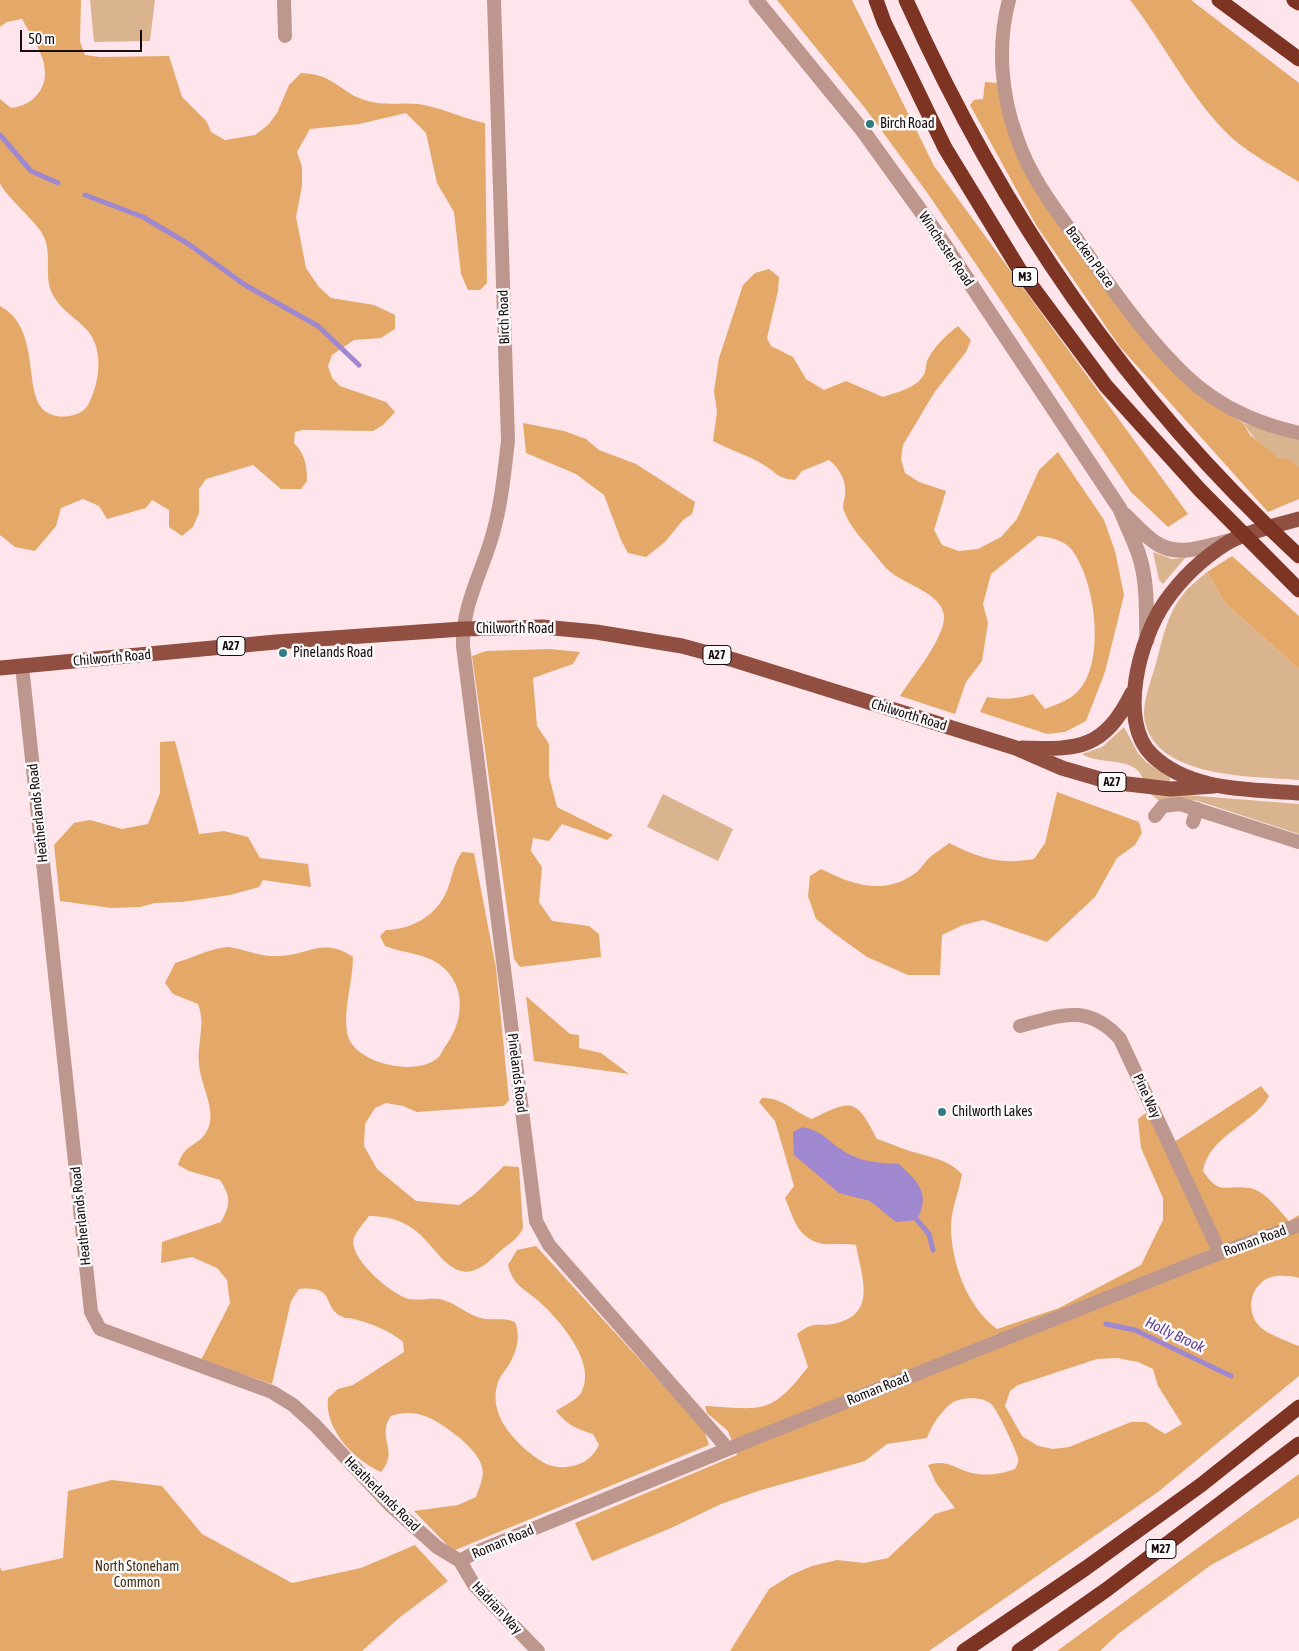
<!DOCTYPE html>
<html>
<head>
<meta charset="utf-8">
<style>
	body { margin:0 }
	#map { position:relative; width:1299px; height:1651px; overflow:hidden; background:#fee5eb; font-family:"Asap Condensed",sans-serif }
	canvas { display:block }
	.scale { position:absolute; left:20px; top:30px; width:122px; height:22px; box-sizing:border-box; border:2px solid #1a0d11; border-top:0; padding-left:6px; font-size:15px; line-height:18px; white-space:nowrap; color:#1a0d11; -webkit-text-stroke:4px #fafafa; paint-order:stroke }
</style>
</head>
<body>
<div id="map">
<canvas width="1299" height="1651"></canvas>
<div class="scale">50 m</div>
</div>
<script>
const ctx = document.querySelector('canvas').getContext('2d');
ctx.lineJoin = 'round';
function paint(path, color) {
  ctx.fillStyle = color;
  ctx.fill(path, 'evenodd');
}
function trace(path, color, width, dash) {
  ctx.strokeStyle = color;
  ctx.lineWidth = width;
  ctx.lineCap = dash ? 'butt' : 'round';
  ctx.setLineDash(dash || []);
  ctx.stroke(path);
}
function drawText(font, color, halo, rows, align = 'center') {
  ctx.font = font + ' "Asap Condensed",sans-serif';
  ctx.lineWidth = 5;
  ctx.setLineDash([]);
  ctx.textBaseline = 'middle';
  ctx.strokeStyle = halo;
  ctx.fillStyle = color;
  for (const [text, x, y, turn = 0] of rows) {
    ctx.save();
    ctx.translate(x, y);
    ctx.rotate((+turn || 0) * Math.PI / 180);
    ctx.textAlign = isNaN(turn) ? turn : align;
    if (halo) ctx.strokeText(text, 0, 0);
    ctx.fillText(text, 0, 0);
    ctx.restore();
  }
}
const green = new Path2D(`
	M 90,0 L 155,0 L 150,41 L 94,42 Z
	M 1243,423 L 1299,440 L 1299,467 C 1292,461 1285,461 1277,457 C 1264,450 1251,435 1243,423 Z
	M 1153,552 L 1172,559 L 1186,557 L 1163,584 L 1159,580 Z
	M 1207,572 L 1225,603 L 1299,669 L 1299,780 C 1254,776 1163,779 1146,726 C 1140,708 1150,684 1155,667 C 1162,643 1166,616 1182,596 C 1188,587 1198,580 1207,572 Z
	M 1124,727 L 1138,753 L 1146,762 L 1170,778 L 1170,781 L 1143,779 C 1135,755 1099,766 1082,754 L 1102,747 Z
	M 1148,792 L 1299,804 L 1299,834 L 1198,801 L 1174,798 L 1162,803 Z
	M 663,794 L 733,829 L 718,861 L 647,827 Z`);
const forest = new Path2D(`
	M 0,0 L 81,0 L 80,42 L 85,55 L 100,57 L 169,56 L 182,97 L 207,122 L 211,132 L 225,140 L 255,135 L 268,125 L 277,113 L 289,85 L 301,73 C 336,74 340,94 368,101 C 384,106 402,102 418,104 C 436,106 465,119 485,123 L 487,283 L 480,290 L 468,290 L 461,274 L 454,212 L 437,183 L 426,133 L 406,113 L 359,124 L 310,129 L 297,152 L 302,167 L 302,186 L 296,217 L 306,268 L 319,287 L 331,298 L 374,305 L 395,315 L 395,329 L 381,338 L 354,340 L 332,355 L 328,366 L 332,378 L 340,386 L 386,402 L 395,412 L 383,425 L 373,431 L 303,430 L 295,432 L 294,443 C 305,454 307,465 307,481 L 301,489 L 281,489 L 253,465 L 206,479 L 199,489 L 199,513 L 193,527 L 182,536 L 169,527 L 169,510 L 152,500 L 146,508 L 107,519 L 99,506 L 83,499 L 61,508 L 56,526 L 35,551 L 15,547 L 0,535 L 0,306 C 45,330 19,401 50,414 C 61,419 81,417 88,405 C 99,385 105,350 87,330 C 74,316 56,307 50,288 C 45,271 52,252 43,235 C 36,221 4,195 0,183 C 0,176 0,166 0,160 C 0,140 0,119 0,99 L 11,108 C 24,106 32,102 40,91 C 55,67 33,40 22,19 L 7,22 L 0,27 Z
	M 777,0 L 852,0 L 934,166 L 1188,514 L 1168,527 L 1131,492 L 926,191 L 865,108 Z
	M 1130,0 L 1191,0 L 1299,83 L 1299,182 C 1278,169 1250,154 1232,138 C 1192,101 1164,43 1130,0 Z
	M 985,82 L 997,83 L 1055,219 L 1216,407 L 1243,423 L 1250,435 L 1277,457 L 1290,460 L 1299,467 L 1299,499 L 1268,512 L 1120,347 L 1036,225 L 970,105 L 974,100 L 983,99 Z
	M 769,269 L 779,277 L 778,291 L 767,338 L 771,346 L 793,357 L 806,379 L 824,390 L 846,381 L 883,397 C 897,392 915,389 923,376 C 927,371 925,363 929,357 C 935,346 947,334 958,326 L 971,340 L 966,352 L 934,393 L 903,445 L 901,459 L 905,473 L 919,482 L 946,491 L 934,530 L 942,545 L 959,551 L 978,549 L 1001,537 L 1017,519 L 1039,470 L 1058,452 L 1104,520 L 1115,551 L 1124,595 L 1105,672 L 1086,721 L 1065,732 L 1047,734 L 980,712 L 987,697 C 1004,700 1017,699 1033,694 L 1045,709 C 1060,703 1074,699 1083,685 C 1104,653 1095,581 1072,550 C 1064,540 1050,537 1038,536 L 991,574 L 983,604 L 988,623 L 982,661 L 966,682 L 955,714 L 900,696 C 912,677 945,638 944,616 C 942,595 911,586 896,576 C 889,572 882,564 877,557 C 866,543 850,528 844,511 C 842,506 844,501 845,496 C 847,481 840,469 829,460 L 802,471 L 795,480 C 777,478 778,474 764,465 C 748,455 730,450 713,441 L 717,412 L 714,391 L 719,358 L 743,285 L 755,273 Z
	M 523,423 L 564,431 L 586,439 L 599,450 L 636,464 L 695,502 L 692,514 L 683,520 L 665,542 L 646,557 L 628,553 L 621,540 L 604,495 L 576,474 L 526,453 Z
	M 1232,556 L 1299,616 L 1299,669 L 1225,603 L 1207,572 Z
	M 549,649 L 580,652 L 573,664 L 533,678 L 537,726 L 549,744 L 549,776 L 557,807 L 613,835 L 607,840 L 562,824 L 549,841 L 533,838 L 531,851 L 542,867 L 539,902 L 552,921 L 589,926 L 599,934 L 601,957 L 520,967 L 514,959 L 472,656 L 486,651 Z
	M 175,741 L 199,834 L 224,831 L 248,837 L 260,858 L 308,864 L 311,887 L 263,880 L 259,887 L 230,895 L 182,902 L 155,903 L 140,907 L 111,908 L 60,901 L 54,845 L 74,823 L 90,820 L 122,829 L 148,824 L 160,793 L 160,742 Z
	M 1057,792 L 1139,822 L 1142,833 L 1135,845 L 1117,858 L 1095,897 L 1047,942 L 983,920 L 963,925 L 942,935 L 940,975 L 908,975 L 867,957 L 835,934 L 816,919 L 808,896 L 810,876 L 821,869 C 851,884 883,896 914,874 C 919,871 923,865 927,860 C 933,854 942,849 949,843 C 979,858 1000,865 1034,859 L 1045,843 Z
	M 462,852 L 474,853 L 496,968 L 509,1100 L 504,1106 L 417,1112 L 403,1106 L 386,1103 L 375,1108 L 365,1124 L 364,1146 L 377,1169 L 416,1201 L 459,1205 L 475,1194 L 504,1166 L 519,1167 L 523,1228 C 519,1239 505,1246 497,1254 C 450,1302 440,1239 403,1223 C 393,1218 381,1216 369,1216 C 365,1222 357,1230 354,1238 C 347,1257 392,1295 409,1299 C 421,1301 433,1297 443,1300 C 457,1304 468,1315 481,1318 C 493,1321 504,1317 515,1322 C 521,1337 517,1352 508,1366 C 505,1371 500,1376 498,1382 C 489,1409 506,1432 525,1449 C 537,1459 549,1469 566,1467 C 581,1466 592,1459 599,1445 L 593,1434 C 577,1429 567,1425 556,1411 C 563,1406 577,1400 581,1393 C 597,1365 564,1326 545,1307 C 530,1291 513,1288 508,1265 L 517,1250 L 536,1246 L 704,1430 L 709,1445 L 453,1551 L 414,1511 L 458,1505 L 476,1497 C 479,1488 485,1476 482,1467 C 479,1455 469,1447 461,1439 C 440,1422 418,1406 391,1416 C 389,1419 386,1424 386,1428 C 384,1446 396,1454 381,1472 C 354,1460 324,1429 328,1398 L 338,1389 L 353,1385 L 404,1352 L 403,1342 C 389,1330 372,1324 354,1319 C 351,1318 346,1319 343,1317 C 321,1309 338,1285 299,1289 L 291,1301 L 272,1384 L 201,1360 L 230,1303 L 227,1280 L 217,1268 L 192,1257 L 161,1263 L 162,1242 L 221,1222 C 231,1204 231,1197 220,1180 L 189,1171 L 178,1165 C 185,1142 197,1148 207,1131 C 218,1111 200,1085 199,1064 C 197,1043 206,1024 198,1004 L 173,994 L 165,983 L 175,963 C 192,958 209,949 227,947 C 237,947 258,956 272,956 C 306,958 322,935 353,957 C 353,982 343,1008 347,1033 C 353,1063 412,1076 435,1060 C 439,1058 442,1052 444,1048 C 464,1023 468,985 439,964 C 423,953 402,953 385,946 L 380,936 L 386,930 C 414,929 440,914 449,885 C 453,873 454,864 462,852 Z
	M 526,996 L 570,1034 L 579,1035 L 579,1048 L 601,1053 L 629,1074 L 534,1061 Z
	M 1261,1086 L 1269,1096 C 1256,1123 1209,1135 1203,1171 C 1220,1197 1226,1184 1250,1188 C 1265,1191 1279,1210 1289,1221 L 1299,1215 L 1299,1278 C 1288,1275 1270,1274 1261,1283 C 1247,1295 1248,1319 1264,1330 C 1269,1334 1293,1344 1299,1346 L 1299,1376 L 1158,1492 L 929,1651 L 730,1651 L 769,1589 L 791,1575 L 812,1566 L 837,1560 L 864,1563 L 888,1558 L 935,1514 L 955,1508 L 936,1483 L 928,1465 C 944,1460 951,1465 965,1471 C 982,1477 1000,1475 1015,1469 C 1017,1465 1019,1462 1018,1458 C 1016,1450 998,1411 992,1405 C 984,1396 961,1397 952,1403 C 941,1411 931,1426 927,1438 L 887,1444 L 865,1461 L 761,1490 L 721,1504 L 671,1528 L 592,1561 L 575,1523 L 737,1455 L 728,1431 L 707,1413 L 705,1406 C 763,1409 770,1416 808,1367 L 797,1334 C 816,1319 818,1328 837,1323 C 878,1313 861,1275 856,1245 C 845,1243 834,1245 824,1244 C 798,1240 794,1219 785,1198 L 794,1186 L 775,1121 L 759,1102 L 762,1098 C 781,1097 795,1112 812,1119 C 852,1099 856,1098 877,1139 C 887,1142 895,1146 904,1149 C 926,1157 945,1157 962,1174 C 959,1192 951,1209 951,1227 C 951,1263 968,1308 997,1329 L 1059,1308 L 1141,1265 L 1163,1220 L 1163,1198 L 1141,1148 L 1138,1119 L 1146,1113 L 1168,1146 ZM 1117,1358 L 1138,1362 L 1153,1369 L 1158,1386 L 1182,1424 L 1165,1434 L 1146,1422 L 1131,1422 L 1069,1447 L 1053,1449 L 1038,1446 L 1022,1436 L 1005,1406 L 1010,1391 L 1018,1385 L 1097,1359 Z
	M 1299,1474 L 1299,1518 L 1211,1565 L 1118,1634 L 1100,1651 L 1057,1651 Z
	M 112,1480 L 162,1486 L 202,1534 L 292,1583 L 361,1568 L 415,1545 L 448,1581 L 399,1618 L 362,1651 L 0,1651 L 0,1567 L 2,1571 L 63,1558 L 68,1491 Z`);
const water = new Path2D(`
	M 802,1127 C 823,1131 825,1139 842,1150 C 859,1162 879,1163 899,1164 C 918,1182 931,1193 917,1220 L 896,1222 L 870,1201 L 839,1193 L 794,1155 L 793,1132 Z`);
const stream = new Path2D(`
	M 0,135 L 31,171 L 58,183
	M 85,195 L 143,217 L 187,243 L 245,285 L 318,326 L 359,365
	M 917,1220 L 929,1234 L 933,1250
	M 1106,1324 L 1135,1330 L 1231,1376`);
const minor = new Path2D(`
	M 284,0 L 285,36
	M 494,0 L 508,441 C 504,475 501,508 491,540 C 480,576 462,607 463,646 L 536,1221 L 549,1245 L 728,1449
	M 1009,0 C 997,45 1001,95 1017,138 C 1030,177 1055,209 1079,242 C 1112,289 1155,351 1200,388 C 1229,411 1263,425 1299,433
	M 22,666 L 91,1312 L 100,1329 L 272,1392 L 293,1405 L 315,1425 L 390,1505 L 437,1547 L 460,1561 L 474,1585 L 538,1651
	M 1155,816 L 1163,806 L 1180,804 L 1299,842
	M 1193,822 L 1197,809
	M 1020,1026 C 1061,1015 1088,1003 1120,1039 L 1220,1253
	M 460,1561 L 474,1553 L 728,1449 L 1220,1253 L 1299,1225`);
const tertiary = new Path2D(`
	M 756,0 L 863,131 L 938,235 L 1120,509 C 1126,524 1134,540 1139,555 C 1148,583 1146,611 1147,640
	M 1124,514 C 1134,523 1145,536 1156,543 C 1178,558 1206,546 1229,541`);
const primary = new Path2D(`
	M 1299,519 C 1281,524 1242,533 1227,543 C 1203,558 1181,579 1165,602 C 1140,638 1117,721 1152,755 C 1190,792 1250,789 1299,793
	M 0,668 L 276,642 L 462,629 L 543,627 L 596,632 L 682,646 L 734,660 L 1016,748 L 1062,768 L 1110,782 L 1171,789 L 1214,786
	M 1022,748 C 1079,750 1104,749 1132,693`);
const motorway = new Path2D(`
	M 876,0 L 884,22 L 945,148 L 1019,269 L 1106,386 L 1200,490 L 1299,590
	M 906,0 C 1002,214 1126,396 1299,556
	M 1219,0 L 1299,59
	M 1294,0 L 1299,3
	M 964,1651 L 1086,1568 L 1201,1485 L 1299,1407
	M 1019,1651 L 1106,1590 L 1299,1444`);
const markers = [
	[870,124,5,"#327b80"],
	[283,653,5,"#327b80"],
	[942,1112,5,"#327b80"]
];
const shields = [
	[1025,277,25],
	[231,646,28],
	[717,655,28],
	[1112,782,28],
	[1161,1549,30]
];
const shieldNames = [
	["M3",1025,277],
	["A27",231,646],
	["A27",717,655],
	["A27",1112,782],
	["M27",1161,1549]
];
const poiNames = [
	["Birch Road",880,124],
	["Pinelands Road",293,653],
	["Chilworth Lakes",952,1112]
];
const streetNames = [
	["Winchester Road",946,249,56],
	["Bracken Place",1090,257,54],
	["Birch Road",504,317,-92],
	["Chilworth Road",515,629],
	["Chilworth Road",112,658,-5],
	["Chilworth Road",909,715,17],
	["Heatherlands Road",38,813,-96],
	["Pinelands Road",517,1073,83],
	["Pine Way",1147,1096,65],
	["Heatherlands Road",81,1216,-96],
	["Roman Road",1255,1241,-20],
	["Roman Road",878,1389,-22],
	["Heatherlands Road",382,1494,45],
	["Roman Road",503,1542,-23],
	["Hadrian Way",497,1608,47]
];
const parkNames = [
	["North Stoneham",137,1567],
	["Common",137,1583]
];
const waterNames = [
	["Holly Brook",1175,1335,25]
];
paint(green, '#dab48e');
paint(forest, '#e4a869');
paint(water, '#9f88cf');
trace(stream, '#9f88cf', 5);
trace(minor, '#bd978e', 14);
trace(tertiary, '#bd978e', 15);
trace(primary, '#904f40', 15);
trace(motorway, '#7d3423', 15);
for (const [x, y, r, color] of markers) {
  const dot = new Path2D();
  dot.arc(x, y, r, 0, 2 * Math.PI);
  ctx.fillStyle = color;
  ctx.fill(dot);
  trace(dot, '#fafafa', 2);
}
for (const [x, y, w] of shields) {
  const box = new Path2D();
  box.roundRect(x - w / 2, y - 9.5, w, 19, 4);
  ctx.fillStyle = '#fafafa';
  ctx.fill(box);
  trace(box, '#1a0d11', 1);
}
drawText('bold 12px', '#1a0d11', null, shieldNames);
drawText('14px', '#1a0d11', '#fafafa', poiNames, 'left');
drawText('14px', '#1a0d11', '#fafafa', streetNames);
drawText('14px', '#493015', '#fafafa', parkNames);
drawText('italic 15px', '#624197', '#fafafa', waterNames);
</script>
</body>
</html>
